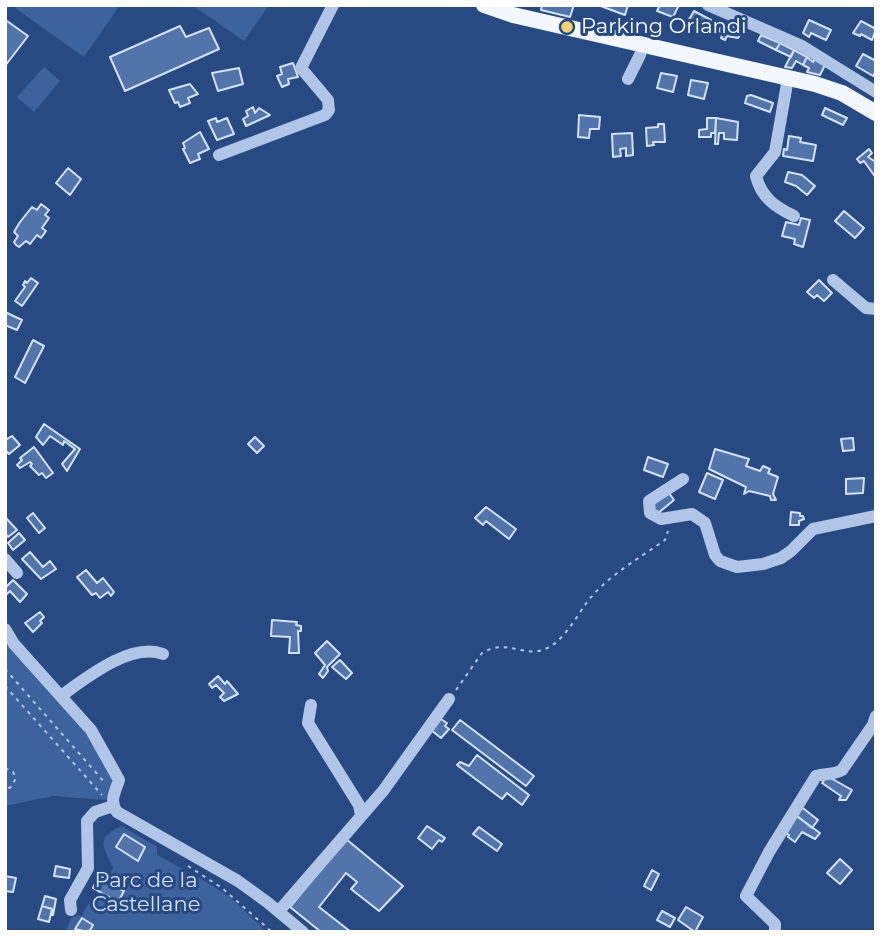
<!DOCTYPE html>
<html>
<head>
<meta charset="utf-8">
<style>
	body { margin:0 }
	#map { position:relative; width:881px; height:937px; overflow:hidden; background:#284a82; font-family:Montserrat,sans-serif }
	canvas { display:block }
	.frame { position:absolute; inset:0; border:7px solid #fff; pointer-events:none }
</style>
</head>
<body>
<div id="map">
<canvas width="881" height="937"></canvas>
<div class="frame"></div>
</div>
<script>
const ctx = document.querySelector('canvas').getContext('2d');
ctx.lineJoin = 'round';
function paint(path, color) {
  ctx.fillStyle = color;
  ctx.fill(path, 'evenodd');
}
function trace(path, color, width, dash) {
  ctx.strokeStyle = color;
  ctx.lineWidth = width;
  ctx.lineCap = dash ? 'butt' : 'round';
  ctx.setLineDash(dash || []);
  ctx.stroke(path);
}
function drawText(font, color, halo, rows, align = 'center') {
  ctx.font = font + ' Montserrat,sans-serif';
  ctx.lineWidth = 6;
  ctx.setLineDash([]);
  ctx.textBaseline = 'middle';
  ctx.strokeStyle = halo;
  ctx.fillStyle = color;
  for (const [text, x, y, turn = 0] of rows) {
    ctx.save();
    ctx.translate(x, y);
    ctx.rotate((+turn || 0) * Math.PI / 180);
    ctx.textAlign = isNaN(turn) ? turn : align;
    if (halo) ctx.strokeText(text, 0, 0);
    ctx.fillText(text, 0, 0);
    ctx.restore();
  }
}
const green = new Path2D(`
	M 17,5 L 120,5 L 84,57 L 15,8 Z
	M 192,5 L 269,5 L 244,41 Z
	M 44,67 L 60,81 L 34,112 L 17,97 Z
	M 5,636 L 60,698 L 113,772 L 117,779 L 106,800 L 53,796 L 5,806 Z
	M 122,826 L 157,847 L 157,855 L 185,870 L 186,877 L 191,879 L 195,875 L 230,897 L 267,932 L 66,932 L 71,918 L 79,915 L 82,916 C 90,897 107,886 113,867 C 102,845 96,837 122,826 Z`);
const building = new Path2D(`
	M 542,5 L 574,5 L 570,17 L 541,10 Z
	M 598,5 L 628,5 L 625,15 Z
	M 660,5 L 679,5 L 673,17 L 657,11 Z
	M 694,11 L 711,20 L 705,31 L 687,23 Z
	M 809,20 L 831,30 L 826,40 L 811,33 L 809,37 L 803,33 Z
	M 7,21 L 28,36 L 5,66 L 5,24 Z
	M 861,21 L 876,29 L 872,40 L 861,34 L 860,36 L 853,33 Z
	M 727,23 L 742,31 L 738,38 L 727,36 L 725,40 L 721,38 L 723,33 L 719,31 L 722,25 L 725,27 Z
	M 180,26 L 186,37 L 209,28 L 219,49 L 125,91 L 110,57 Z
	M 761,35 L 780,43 L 776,50 L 758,41 Z
	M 780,43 L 794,50 L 791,57 L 776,50 Z
	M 794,50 L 807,57 L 803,65 L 796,61 L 792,68 L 785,67 Z
	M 863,54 L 876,61 L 876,71 L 873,76 L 856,66 Z
	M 807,57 L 813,62 L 815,59 L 825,65 L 820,75 L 807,72 L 809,68 L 803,65 Z
	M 293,63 L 298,77 L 288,79 L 289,84 L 282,87 L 277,76 L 282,74 L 280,67 Z
	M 239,68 L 243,84 L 218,91 L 212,73 Z
	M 661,73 L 677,76 L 673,92 L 657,88 Z
	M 691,80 L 708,83 L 704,99 L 688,95 Z
	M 190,84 L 198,94 L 188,98 L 190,103 L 180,107 L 178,102 L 175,103 L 169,90 Z
	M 751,95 L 773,103 L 770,112 L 745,103 L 747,96 Z
	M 253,107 L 255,113 L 259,108 L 270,115 L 246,126 L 243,119 L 248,116 L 246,111 Z
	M 825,108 L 847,118 L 843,125 L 822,115 Z
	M 579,115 L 600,117 L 599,129 L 590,129 L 589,138 L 578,137 Z
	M 216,118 L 217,122 L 227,118 L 234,134 L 217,140 L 208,121 Z
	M 707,118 L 716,118 L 715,133 L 711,133 L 711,137 L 699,137 L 699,130 L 707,129 Z
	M 716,118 L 738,122 L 737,140 L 724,139 L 724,133 L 719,133 L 718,144 L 715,144 Z
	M 658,124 L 664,124 L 665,142 L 653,142 L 654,145 L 647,146 L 646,128 L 658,127 Z
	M 200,132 L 209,149 L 198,154 L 200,159 L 190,163 L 183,149 L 185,148 L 183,143 Z
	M 632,133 L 633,155 L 626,156 L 626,148 L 620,149 L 621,156 L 613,157 L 612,134 Z
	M 789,136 L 801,138 L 800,142 L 816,145 L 813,161 L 783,156 L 784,149 L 787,150 Z
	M 869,149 L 872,153 L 868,157 L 876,162 L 876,178 L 864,161 L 860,163 L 857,159 Z
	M 68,168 L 81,179 L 70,195 L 56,183 Z
	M 788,172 L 802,175 L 815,186 L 807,195 L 796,186 L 785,182 Z
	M 41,204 L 49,210 L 45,215 L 49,218 L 42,228 L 46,231 L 41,238 L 37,235 L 30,244 L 26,241 L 19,247 L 16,245 L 14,242 L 18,236 L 14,232 L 20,222 L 32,207 L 37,210 Z
	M 844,211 L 864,228 L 855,238 L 835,221 Z
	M 801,218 L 810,220 L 803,247 L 794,244 L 795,239 L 782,236 L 786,222 L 799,225 Z
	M 31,278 L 38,283 L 22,306 L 15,301 L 25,287 L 23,285 L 25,281 L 27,283 Z
	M 819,280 L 832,293 L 824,301 L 817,295 L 814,298 L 807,292 Z
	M 5,312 L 22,320 L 17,330 L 5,325 Z
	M 33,340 L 44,346 L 25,383 L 15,377 Z
	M 44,424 L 80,449 L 67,471 L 62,464 L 75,449 L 64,441 L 63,445 L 50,436 L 43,445 L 36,437 Z
	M 12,436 L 20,445 L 9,454 L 5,450 L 5,437 L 7,439 Z
	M 255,437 L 264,446 L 257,453 L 248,444 Z
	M 853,438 L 854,450 L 843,451 L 841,439 Z
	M 34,447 L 53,473 L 46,478 L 42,473 L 39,475 L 30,466 L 32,464 L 30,462 L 20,468 L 17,465 L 22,460 L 20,458 Z
	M 715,449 L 749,459 L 746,466 L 760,471 L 763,466 L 770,469 L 768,473 L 778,477 L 773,494 L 776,500 L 771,500 L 770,496 L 749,491 L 744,494 L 746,487 L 709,469 Z
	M 648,457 L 668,464 L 663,477 L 644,470 Z
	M 707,473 L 723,480 L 715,499 L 699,492 Z
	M 864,478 L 863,493 L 846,494 L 846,479 Z
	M 669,493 L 674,500 L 657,514 L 650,506 Z
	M 486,507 L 516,529 L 509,539 L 486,521 L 483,525 L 475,518 Z
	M 791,512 L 800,513 L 800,516 L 803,516 L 804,519 L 799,521 L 799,525 L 790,525 Z
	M 33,513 L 45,528 L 39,533 L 27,518 Z
	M 5,517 L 17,530 L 8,537 L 5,533 Z
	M 19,533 L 25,540 L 13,550 L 8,543 Z
	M 30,552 L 43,567 L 50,561 L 56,569 L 41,579 L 22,559 Z
	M 86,570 L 97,583 L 103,578 L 114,592 L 111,596 L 108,592 L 100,598 L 96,593 L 92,595 L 77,577 Z
	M 13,580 L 27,594 L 20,602 L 10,591 L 7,594 L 5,592 L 5,588 Z
	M 40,612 L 44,617 L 40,621 L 42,623 L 33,632 L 25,623 Z
	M 272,620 L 297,622 L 296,625 L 301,626 L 301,631 L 298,631 L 299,653 L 289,653 L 290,637 L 271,636 Z
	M 327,641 L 340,654 L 327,667 L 328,671 L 323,678 L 319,674 L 325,665 L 315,653 Z
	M 340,660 L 352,673 L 346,679 L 332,667 Z
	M 218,676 L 225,684 L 227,681 L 238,694 L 224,701 L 220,697 L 224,693 L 216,685 L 212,688 L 209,684 Z
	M 439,718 L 447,723 L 445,726 L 449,729 L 441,738 L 431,730 Z
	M 460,720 L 534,776 L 526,786 L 452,730 Z
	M 477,755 L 529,795 L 522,805 L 507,793 L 502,799 L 457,765 L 460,762 L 469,766 Z
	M 827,776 L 852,790 L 846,800 L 839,800 L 841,796 L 822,783 Z
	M 799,805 L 818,820 L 812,828 L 796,815 Z
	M 795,815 L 820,833 L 815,839 L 802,832 L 795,842 L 788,837 L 789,835 L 783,831 Z
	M 427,826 L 445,838 L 442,842 L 439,840 L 432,849 L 418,838 Z
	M 479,827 L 502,844 L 497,851 L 473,834 Z
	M 124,834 L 145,847 L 138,861 L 116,847 Z
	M 346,839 L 403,886 L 379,911 L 351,889 L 357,882 L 346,873 L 319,907 L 351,932 L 321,932 L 290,907 Z
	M 840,859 L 852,870 L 840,884 L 827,873 Z
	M 56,866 L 70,869 L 69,878 L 54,876 Z
	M 652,870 L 659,874 L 651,890 L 644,886 Z
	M 99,875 L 110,882 L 109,884 L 124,891 L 118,902 L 93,888 Z
	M 5,876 L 16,878 L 13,892 L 5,891 Z
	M 45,896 L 56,899 L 53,915 L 51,915 L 52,909 L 42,906 Z
	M 42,906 L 52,909 L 49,922 L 38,919 Z
	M 686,907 L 703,917 L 695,932 L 678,920 Z
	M 662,911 L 675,918 L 670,927 L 657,920 Z
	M 82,918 L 93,925 L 89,932 L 75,929 Z`);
const path = new Path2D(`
	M 5,669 L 106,784
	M 5,686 L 102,795
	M 456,690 L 482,653 C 507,638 524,658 545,649 C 562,643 575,619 585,605 C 604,578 638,559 665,540 L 668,531
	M 5,768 L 13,772 L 16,778 L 11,787 L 5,790
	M 188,866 L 222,888 L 272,932`);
const minor = new Path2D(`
	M 708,5 L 802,46 L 876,92
	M 788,78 L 775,152 L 756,176 C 761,197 775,207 794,216
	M 628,79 L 640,55 L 643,44
	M 219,155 L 325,115 L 329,110 L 328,100 L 301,68 L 333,5
	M 833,280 L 866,308 L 876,309
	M 683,479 L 649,501 L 650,513 L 661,519 L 692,514 L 705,523 L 715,555 L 720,561 L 737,567 L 763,564 L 781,558 L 791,551 L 813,529 L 876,516
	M 5,559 L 17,573
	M 5,629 L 14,644 L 91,730 L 119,780 C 115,792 109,801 117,812 L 238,881 L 267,902 L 303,932
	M 61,696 C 86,678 131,642 163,654
	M 311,705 L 308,723 L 359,805 L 361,816
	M 71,910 L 70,900 L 88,868 L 87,821 L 95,812 L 113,806
	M 279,911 L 383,791 L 449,699
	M 775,932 L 775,924 L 746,896 L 769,852 L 816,776 C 826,773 834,775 842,770 L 873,725 L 876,716`);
const major = new Path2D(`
	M 484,5 L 513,15 L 815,84 L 842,93 L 876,113`);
const markers = [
	[567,27,7,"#eed278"]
];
const poiNames = [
	["Parking Orlandi",581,27]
];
const parkNames = [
	["Parc de la",146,881],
	["Castellane",146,905]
];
paint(green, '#3d639f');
paint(building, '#5174aa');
trace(building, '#d4e1f5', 2);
trace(path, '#b1c6e6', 2, [3.5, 5]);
trace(minor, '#b1c6e6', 12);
trace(major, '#f2f6fd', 16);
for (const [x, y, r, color] of markers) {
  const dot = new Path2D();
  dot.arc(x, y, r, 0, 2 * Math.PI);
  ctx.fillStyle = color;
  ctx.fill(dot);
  trace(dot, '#284a82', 2.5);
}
drawText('21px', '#fff', '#284a82', poiNames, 'left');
drawText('21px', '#d4e1f5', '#284a82', parkNames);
</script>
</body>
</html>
